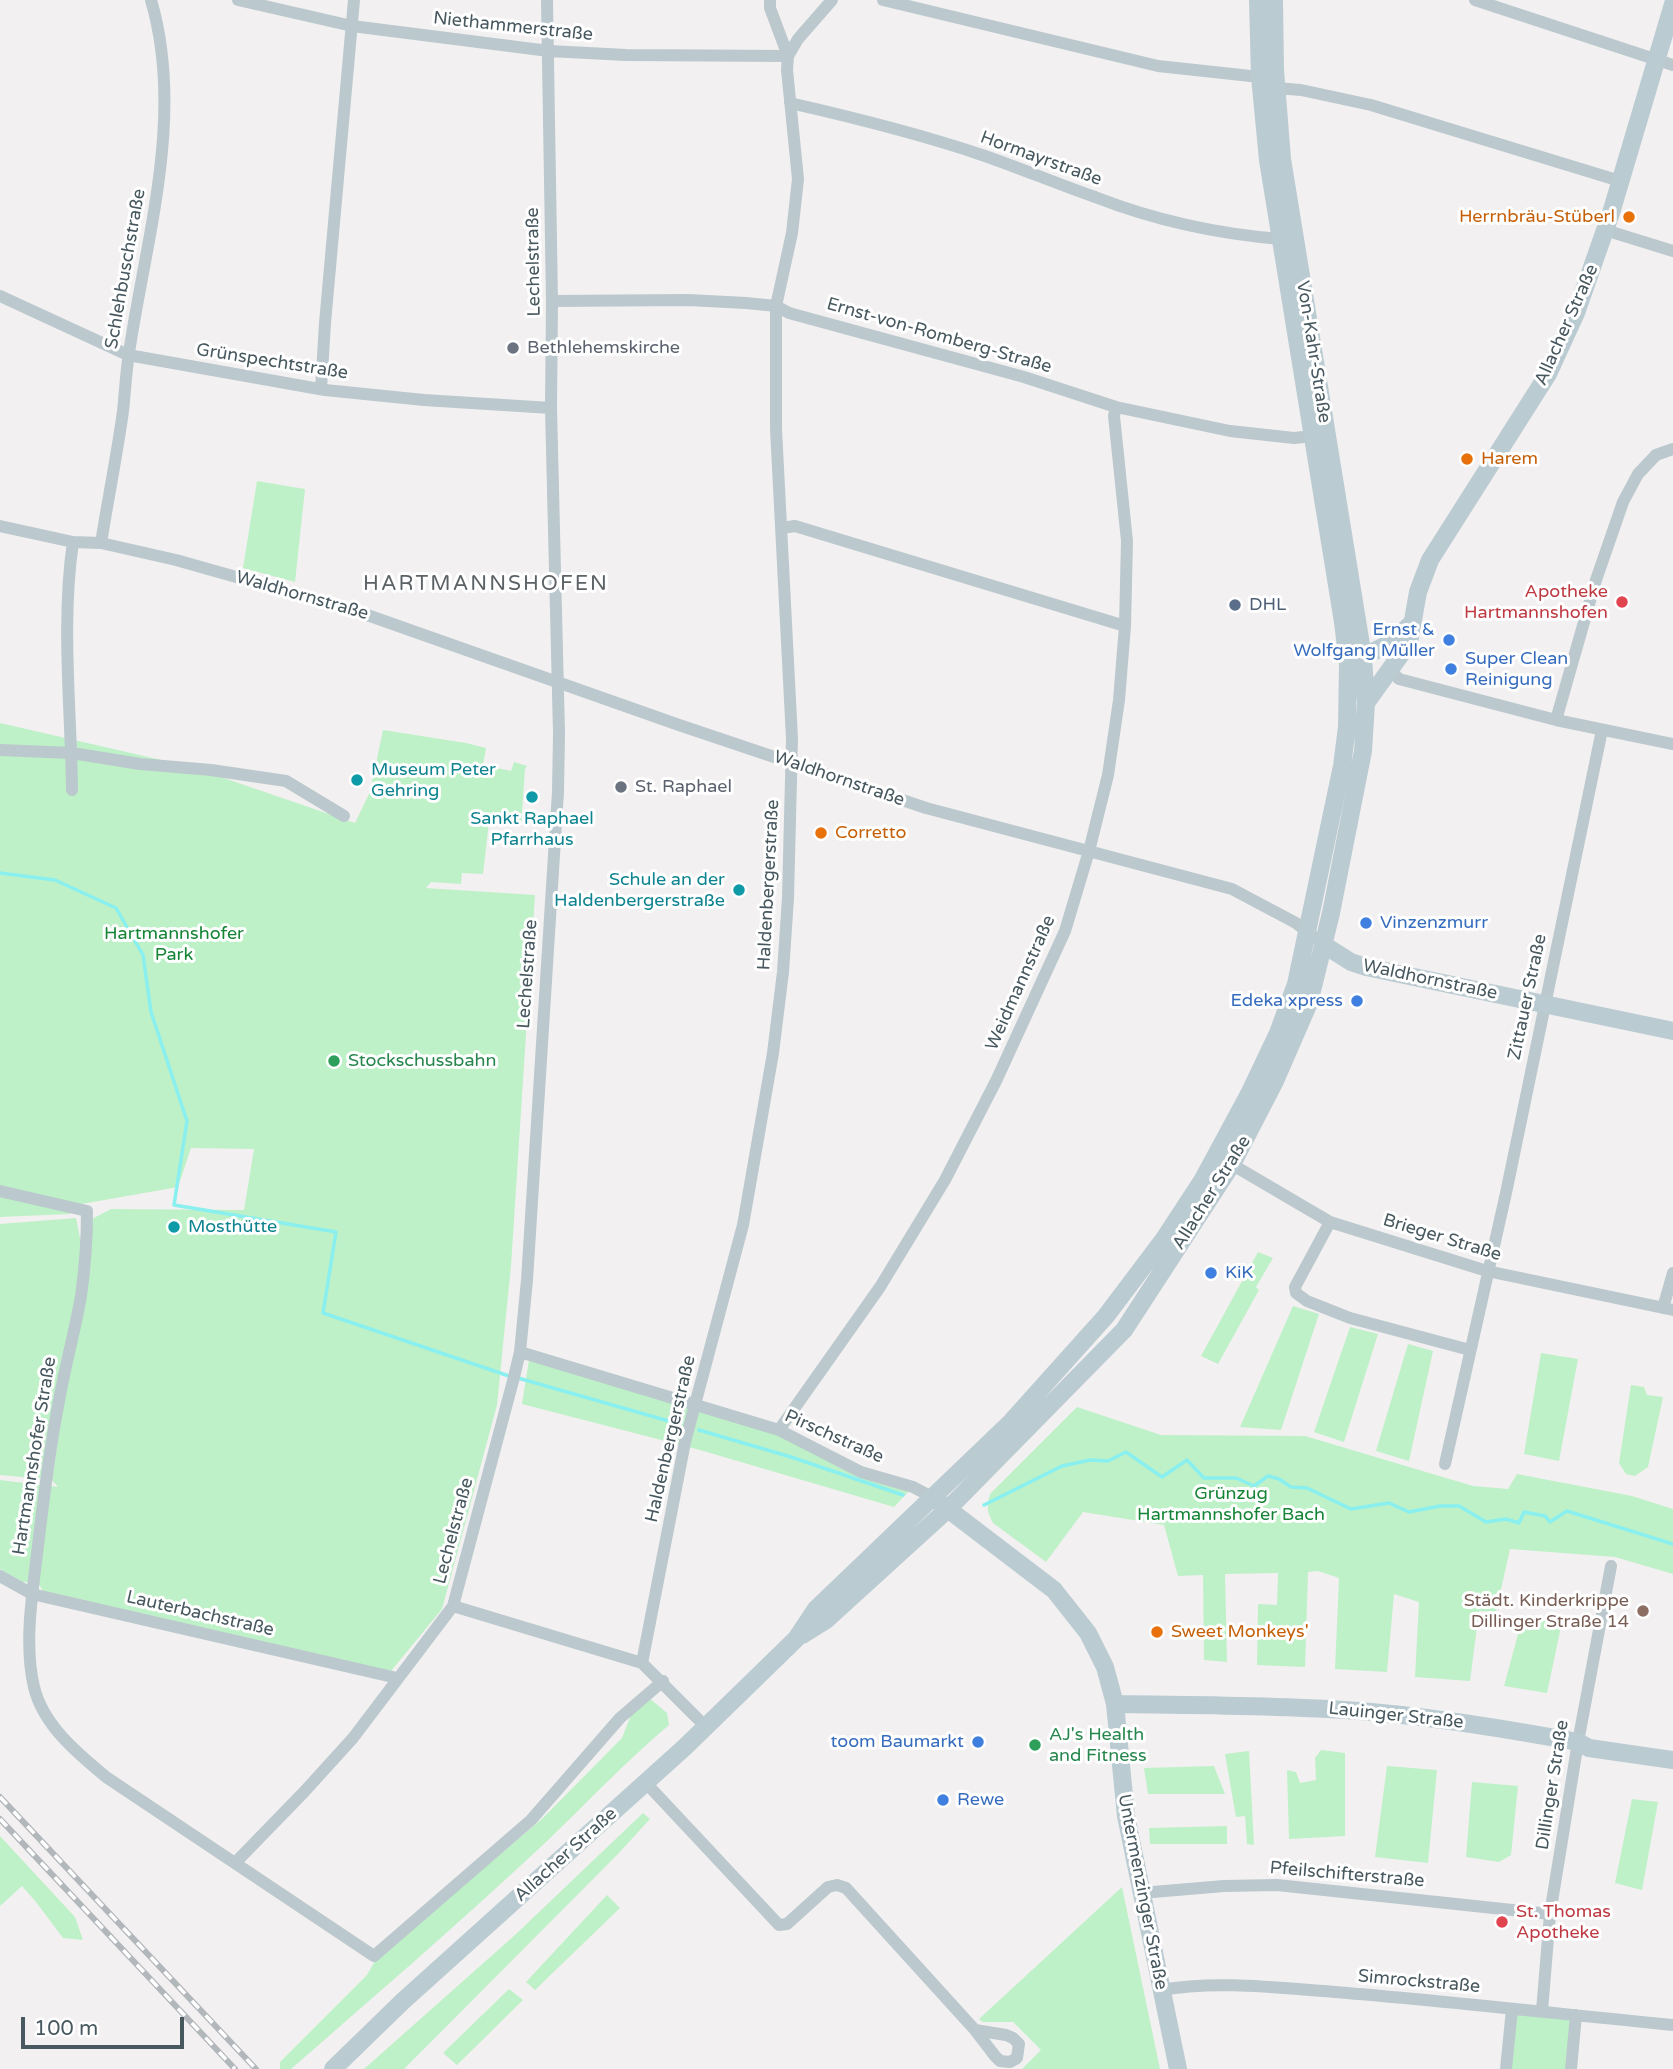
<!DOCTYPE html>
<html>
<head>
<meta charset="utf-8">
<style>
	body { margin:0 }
	#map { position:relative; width:1673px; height:2069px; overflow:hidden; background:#f3f0f1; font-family:"Varela Round",sans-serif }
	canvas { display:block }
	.scale { position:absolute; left:21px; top:2017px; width:163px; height:32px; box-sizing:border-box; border:4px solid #47585f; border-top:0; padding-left:9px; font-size:21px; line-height:24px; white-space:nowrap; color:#47585f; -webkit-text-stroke:5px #fff; paint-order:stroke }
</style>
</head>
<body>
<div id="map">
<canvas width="1673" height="2069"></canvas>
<div class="scale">100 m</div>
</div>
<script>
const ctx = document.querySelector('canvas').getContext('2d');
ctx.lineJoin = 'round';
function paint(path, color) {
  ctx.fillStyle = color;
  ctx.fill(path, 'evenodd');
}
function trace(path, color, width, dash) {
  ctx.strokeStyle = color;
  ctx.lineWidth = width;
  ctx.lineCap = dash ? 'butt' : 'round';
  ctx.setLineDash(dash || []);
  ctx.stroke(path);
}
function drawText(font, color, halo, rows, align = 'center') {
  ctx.font = font + ' "Varela Round",sans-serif';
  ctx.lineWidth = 6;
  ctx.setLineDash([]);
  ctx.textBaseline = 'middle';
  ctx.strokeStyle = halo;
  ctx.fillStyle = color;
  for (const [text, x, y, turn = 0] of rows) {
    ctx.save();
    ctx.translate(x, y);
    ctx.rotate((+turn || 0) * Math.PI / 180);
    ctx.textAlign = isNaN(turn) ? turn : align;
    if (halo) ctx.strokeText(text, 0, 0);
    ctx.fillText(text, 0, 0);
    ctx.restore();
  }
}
const green = new Path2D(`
	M 257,481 L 305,489 L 295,582 L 243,568 Z
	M 0,723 L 192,767 L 355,823 L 370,792 L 383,730 L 466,743 L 486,748 L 483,765 L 511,771 L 514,762 L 527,766 L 525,769 L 521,826 L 489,822 L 483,874 L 462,873 L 461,884 L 431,882 L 426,888 L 535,895 L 511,1266 L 497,1405 L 442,1609 L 391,1671 L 43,1591 L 38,1583 L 22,1582 L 0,1569 L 0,1480 L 58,1487 L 52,1480 L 92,1219 L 111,1209 L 244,1210 L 254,1149 L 191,1148 L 178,1187 L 76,1205 L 0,1187 Z
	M 0,1193 L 70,1210 L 70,1214 L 0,1217 Z
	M 76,1218 L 82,1248 L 72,1323 L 44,1479 L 0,1475 L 0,1224 Z
	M 1258,1252 L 1273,1258 L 1256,1287 L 1259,1290 L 1218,1364 L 1201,1356 Z
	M 1293,1306 L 1319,1314 L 1281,1430 L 1240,1427 Z
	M 1350,1327 L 1378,1334 L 1344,1442 L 1314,1432 Z
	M 1408,1344 L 1433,1351 L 1409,1461 L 1376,1451 Z
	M 1541,1353 L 1578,1359 L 1559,1461 L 1524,1454 Z
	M 529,1360 L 778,1434 L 909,1491 L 894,1507 L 700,1450 L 522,1404 Z
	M 1631,1385 L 1644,1387 L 1647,1395 L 1663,1397 L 1648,1467 L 1635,1476 L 1626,1474 L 1619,1463 Z
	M 1077,1407 L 1161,1435 L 1305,1436 L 1473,1486 L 1508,1489 L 1517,1474 L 1632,1496 L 1673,1509 L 1673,1574 L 1615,1557 L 1510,1549 L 1496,1612 L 1479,1611 L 1470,1681 L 1415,1677 L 1419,1602 L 1394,1594 L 1387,1672 L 1335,1669 L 1339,1578 L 1318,1571 L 1308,1572 L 1305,1667 L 1257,1665 L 1258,1604 L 1277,1605 L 1278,1573 L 1225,1574 L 1227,1662 L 1204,1660 L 1203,1575 L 1178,1576 L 1164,1525 L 1083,1512 L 1046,1562 L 993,1523 C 987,1512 986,1506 990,1494 Z
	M 1523,1616 L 1562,1622 L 1547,1693 L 1504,1686 Z
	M 648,1697 L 667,1713 L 669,1725 C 625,1762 587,1803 546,1842 C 463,1920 377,1994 291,2069 L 280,2069 L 280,2062 L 367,1975 L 376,1959 L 543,1818 L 622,1738 L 631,1715 Z
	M 1321,1750 L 1345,1753 L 1345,1836 L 1289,1839 L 1287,1770 L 1296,1772 L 1300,1783 L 1316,1780 L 1315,1758 Z
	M 1249,1751 L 1254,1845 L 1247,1844 L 1245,1816 L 1236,1817 L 1225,1754 Z
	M 1214,1766 L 1225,1794 L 1148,1794 L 1144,1768 Z
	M 1387,1766 L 1437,1770 L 1428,1863 L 1375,1857 Z
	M 1472,1782 L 1518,1786 L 1511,1855 L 1499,1862 L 1466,1857 Z
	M 1632,1799 L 1658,1802 L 1642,1890 L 1615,1883 Z
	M 643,1813 L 650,1819 L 617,1855 L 404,2069 L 364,2069 L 515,1935 Z
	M 1227,1826 L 1227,1844 L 1150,1844 L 1149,1828 Z
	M 0,1836 L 75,1917 L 83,1940 L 63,1938 L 36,1902 L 22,1886 L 0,1906 Z
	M 1122,1887 L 1160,2069 L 1022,2069 L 1041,2050 L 1013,2022 L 983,2022 L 979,2019 Z
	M 607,1895 L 620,1908 L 535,1990 L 526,1982 Z
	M 509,1989 L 523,2000 L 457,2065 L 443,2053 Z
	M 1514,2012 L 1574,2019 L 1569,2069 L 1509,2069 Z`);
const stream = new Path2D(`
	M 0,873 L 55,880 L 116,908 L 143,955 L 151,1012 L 187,1121 L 174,1205 L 336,1232 L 323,1313 L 509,1376
	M 518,1378 L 679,1424
	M 699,1430 L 791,1457 L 903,1495
	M 984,1505 L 1062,1466 L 1090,1460 L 1108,1461 L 1126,1452 L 1162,1477 L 1187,1460 L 1204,1478 L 1236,1478 L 1254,1486 L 1268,1476 L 1279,1479 L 1291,1487 L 1307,1488 L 1351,1509 L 1389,1503 L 1409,1512 L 1440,1506 L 1459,1506 L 1486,1522 L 1506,1519 L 1519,1523 L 1524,1512 L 1545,1516 L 1550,1522 L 1567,1511 L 1673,1544`);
const street = new Path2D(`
	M 238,0 L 352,26 L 549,51 L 626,55 L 788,56
	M 883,0 L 1158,66 L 1260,77
	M 1475,0 L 1673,65
	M 788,56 L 798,39 L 832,0
	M 1276,88 L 1301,90 L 1371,105 L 1620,181
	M 790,103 C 856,118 921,134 985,156 C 1022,169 1058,184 1095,197 C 1154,220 1218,234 1281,239
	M 1605,230 L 1673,251
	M 0,296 L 128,355 L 325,390 L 424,400 L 551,408
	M 552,301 L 688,300 L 746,303 L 776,306 L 789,313 L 1024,377 L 1116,407 L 1230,431 L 1294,438 L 1313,436
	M 321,389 L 325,323 L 354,0
	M 0,526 L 73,542 L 101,543 L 176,560 L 353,610 L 679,725 L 926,808 L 1232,889 L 1296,923 L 1324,945
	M 782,528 L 795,526 L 1125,626
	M 101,543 C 108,499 117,455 123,411 C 125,392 126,372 129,353 C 146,238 185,116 151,0
	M 1391,671 L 1399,679 L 1556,720 L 1673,744
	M 1556,720 L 1596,580 L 1623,502 L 1638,474 L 1656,455 L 1673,449
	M 0,750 L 72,753 L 140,764 L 211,770 L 286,781 L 344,816
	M 72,790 C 71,708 61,623 73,542
	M 1226,1161 L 1330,1222 L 1487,1271 L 1673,1310
	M 0,1191 L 87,1211 C 87,1240 85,1268 81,1296 C 75,1331 65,1366 59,1401 C 49,1451 43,1503 37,1554 C 32,1596 24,1645 34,1687 C 43,1725 77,1753 106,1777 L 374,1956 L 531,1820 L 620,1718 L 663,1681
	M 1330,1222 L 1295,1287 L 1296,1293 L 1307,1301 L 1350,1318 L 1470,1350
	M 1663,1308 L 1673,1273
	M 520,1352 L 779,1430 L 861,1472 L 913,1487 L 932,1497
	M 779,1430 L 880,1287 L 945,1180 L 996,1081 L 1065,931 L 1089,851 L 1108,775 L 1119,700 L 1125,626 L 1127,541 L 1114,416 L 1116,407
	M 1445,1464 L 1506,1193 L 1602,730
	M 0,1576 L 32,1594 L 397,1678
	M 453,1606 L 642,1663 L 706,1727
	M 642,1663 L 685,1442 L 743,1225 L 773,1053 L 783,972 L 788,898 L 792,739 L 776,429 L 776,306 L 792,233 L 798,179 L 787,70 L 788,56 L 770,8 L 770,0
	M 646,1783 L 779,1925 L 787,1924 L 828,1887 L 837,1885 L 846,1888 L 975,2030 L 995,2056 L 1000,2061 L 1010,2062 L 1017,2058 L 1019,2044 L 1013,2038 L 1006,2035 L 975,2030
	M 236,1862 L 304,1792 L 353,1738 L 453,1606 L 513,1381 L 520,1352 L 527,1280 L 558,792 L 559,733 L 551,408 L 552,301 L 547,0
	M 1141,1893 L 1224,1886 L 1277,1885 L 1550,1914
	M 1161,1990 C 1216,1980 1279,1988 1335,1992 C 1448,2001 1560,2014 1673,2025
	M 1542,2011 L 1550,1914 L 1578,1742 L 1611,1566
	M 1506,2069 L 1512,2009
	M 1571,2069 L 1576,2015`);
const secondary = new Path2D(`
	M 1355,661 L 1392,642 L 1412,623
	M 1366,703 L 1409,643 L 1418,592 L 1430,560 L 1548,374 L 1576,313 L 1611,213 L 1673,4
	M 1324,945 L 1351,962 L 1366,967 L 1673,1031
	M 940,1503 L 1054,1590 L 1088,1633 L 1105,1667 L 1115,1704 L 1126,1816 L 1178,2069
	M 802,1635 L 826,1620 L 948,1509 L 1124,1330 L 1232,1164 L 1275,1081 L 1309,1003 L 1331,913 L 1363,751 L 1366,703 L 1363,657 L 1282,159 L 1275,70 L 1274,0
	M 1115,1704 C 1191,1705 1268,1705 1345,1710 C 1423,1715 1500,1728 1578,1742 L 1589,1748 L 1673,1760
	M 333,2069 L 403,2001 L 685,1747 L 796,1639 L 816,1609 L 1010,1423 L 1106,1316 L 1164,1239 L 1202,1181 L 1249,1094 L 1278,1033 L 1296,984 L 1342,766 L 1347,727 L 1348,665 L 1343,622 L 1268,160 L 1260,77 L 1258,0`);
const rail = new Path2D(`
	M 0,1797 L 256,2069
	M 0,1819 L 235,2069`);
const markers = [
	[1629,217,7,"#e8710a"],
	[513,348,7,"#6b7280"],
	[1467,459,7,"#e8710a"],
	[1622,602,7,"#e0444e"],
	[1235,605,7,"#5c6f8a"],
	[1449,640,7,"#3f7fe0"],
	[1451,669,7,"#3f7fe0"],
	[357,780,7,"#0f9aa8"],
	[621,787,7,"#6b7280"],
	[532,797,7,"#0f9aa8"],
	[821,833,7,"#e8710a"],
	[739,890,7,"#0f9aa8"],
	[1366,923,7,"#3f7fe0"],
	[1357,1001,7,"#3f7fe0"],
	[334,1061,7,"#2e9e5b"],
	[174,1227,7,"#0f9aa8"],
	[1211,1273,7,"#3f7fe0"],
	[1643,1611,7,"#8d6e63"],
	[1157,1632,7,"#e8710a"],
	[978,1742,7,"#3f7fe0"],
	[1035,1745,7,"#2e9e5b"],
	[943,1800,7,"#3f7fe0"],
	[1502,1922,7,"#e0444e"]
];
const streetNames = [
	["Niethammerstraße",513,27,6],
	["Hormayrstraße",1041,159,20],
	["Lechelstraße",534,262,-91],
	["Schlehbuschstraße",126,269,-80],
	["Allacher Straße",1567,325,-66],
	["Ernst-von-Romberg-Straße",939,336,16],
	["Von-Kahr-Straße",1313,352,81],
	["Grünspechtstraße",272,362,9],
	["Waldhornstraße",302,596,16],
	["Waldhornstraße",839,779,19],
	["Haldenbergerstraße",769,885,-87],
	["Lechelstraße",528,974,-86],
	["Waldhornstraße",1430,980,12],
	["Weidmannstraße",1021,983,-66],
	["Zittauer Straße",1528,997,-78],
	["Allacher Straße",1212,1193,-58],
	["Brieger Straße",1442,1238,17],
	["Pirschstraße",834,1437,24],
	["Haldenbergerstraße",671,1439,-77],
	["Hartmannshofer Straße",35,1456,-81],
	["Lechelstraße",454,1531,-75],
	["Lauterbachstraße",200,1614,13],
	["Lauinger Straße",1396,1716,6],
	["Dillinger Straße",1553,1785,-81],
	["Allacher Straße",566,1855,-42],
	["Pfeilschifterstraße",1347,1875,5],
	["Untermenzinger Straße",1142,1892,79],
	["Simrockstraße",1419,1982,5]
];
const foodNames = [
	["Herrnbräu-Stüberl",1615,217,"right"],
	["Harem",1481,459],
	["Corretto",835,833],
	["Sweet Monkeys'",1171,1632]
];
const worshipNames = [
	["Bethlehemskirche",527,348],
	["St. Raphael",635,787]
];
const healthNames = [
	["Apotheke",1608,592],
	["Hartmannshofen",1608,613],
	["St. Thomas",1516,1912,"left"],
	["Apotheke",1516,1933,"left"]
];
const serviceNames = [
	["DHL",1249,605]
];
const shopNames = [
	["Ernst &",1435,630,"right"],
	["Wolfgang Müller",1435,651,"right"],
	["Super Clean",1465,659],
	["Reinigung",1465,680],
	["Vinzenzmurr",1380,923],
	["Edeka xpress",1343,1001,"right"],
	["KiK",1225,1273],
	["toom Baumarkt",964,1742,"right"],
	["Rewe",957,1800]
];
const cultureNames = [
	["Museum Peter",371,770],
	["Gehring",371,791],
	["Sankt Raphael",532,819,"center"],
	["Pfarrhaus",532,840,"center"],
	["Schule an der",725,880,"right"],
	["Haldenbergerstraße",725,901,"right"],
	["Mosthütte",188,1227]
];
const parkNames = [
	["Hartmannshofer",174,934],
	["Park",174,955],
	["Grünzug",1231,1494],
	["Hartmannshofer Bach",1231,1515]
];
const leisureNames = [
	["Stockschussbahn",348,1061],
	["AJ's Health",1049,1735],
	["and Fitness",1049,1756]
];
const educationNames = [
	["Städt. Kinderkrippe",1629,1601],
	["Dillinger Straße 14",1629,1622]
];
const quarterNames = [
	["HARTMANNSHOFEN",486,584]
];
paint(green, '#bef1c7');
trace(stream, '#89efef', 3.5);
trace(street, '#bbc8cd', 12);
trace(secondary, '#bbcbd2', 18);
trace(rail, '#b2b7bb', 6);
trace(rail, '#fff', 3.5, [10]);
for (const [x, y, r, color] of markers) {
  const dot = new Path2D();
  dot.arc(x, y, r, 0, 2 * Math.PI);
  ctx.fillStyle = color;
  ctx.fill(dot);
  trace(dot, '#fff', 2.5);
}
drawText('18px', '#47585f', '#fff', streetNames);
drawText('18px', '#c56008', '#fff', foodNames, 'left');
drawText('18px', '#5b616d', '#fff', worshipNames, 'left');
drawText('18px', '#be3a42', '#fff', healthNames, 'right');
drawText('18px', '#4e5e75', '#fff', serviceNames, 'left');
drawText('18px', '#366cbe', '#fff', shopNames, 'left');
drawText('18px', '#0d838f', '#fff', cultureNames, 'left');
drawText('18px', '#148435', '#fff', parkNames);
drawText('18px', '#27864d', '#fff', leisureNames, 'left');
drawText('18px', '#785e54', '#fff', educationNames, 'right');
ctx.letterSpacing = '2px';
drawText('21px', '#5c6265', '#fff', quarterNames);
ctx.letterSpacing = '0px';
</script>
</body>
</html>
